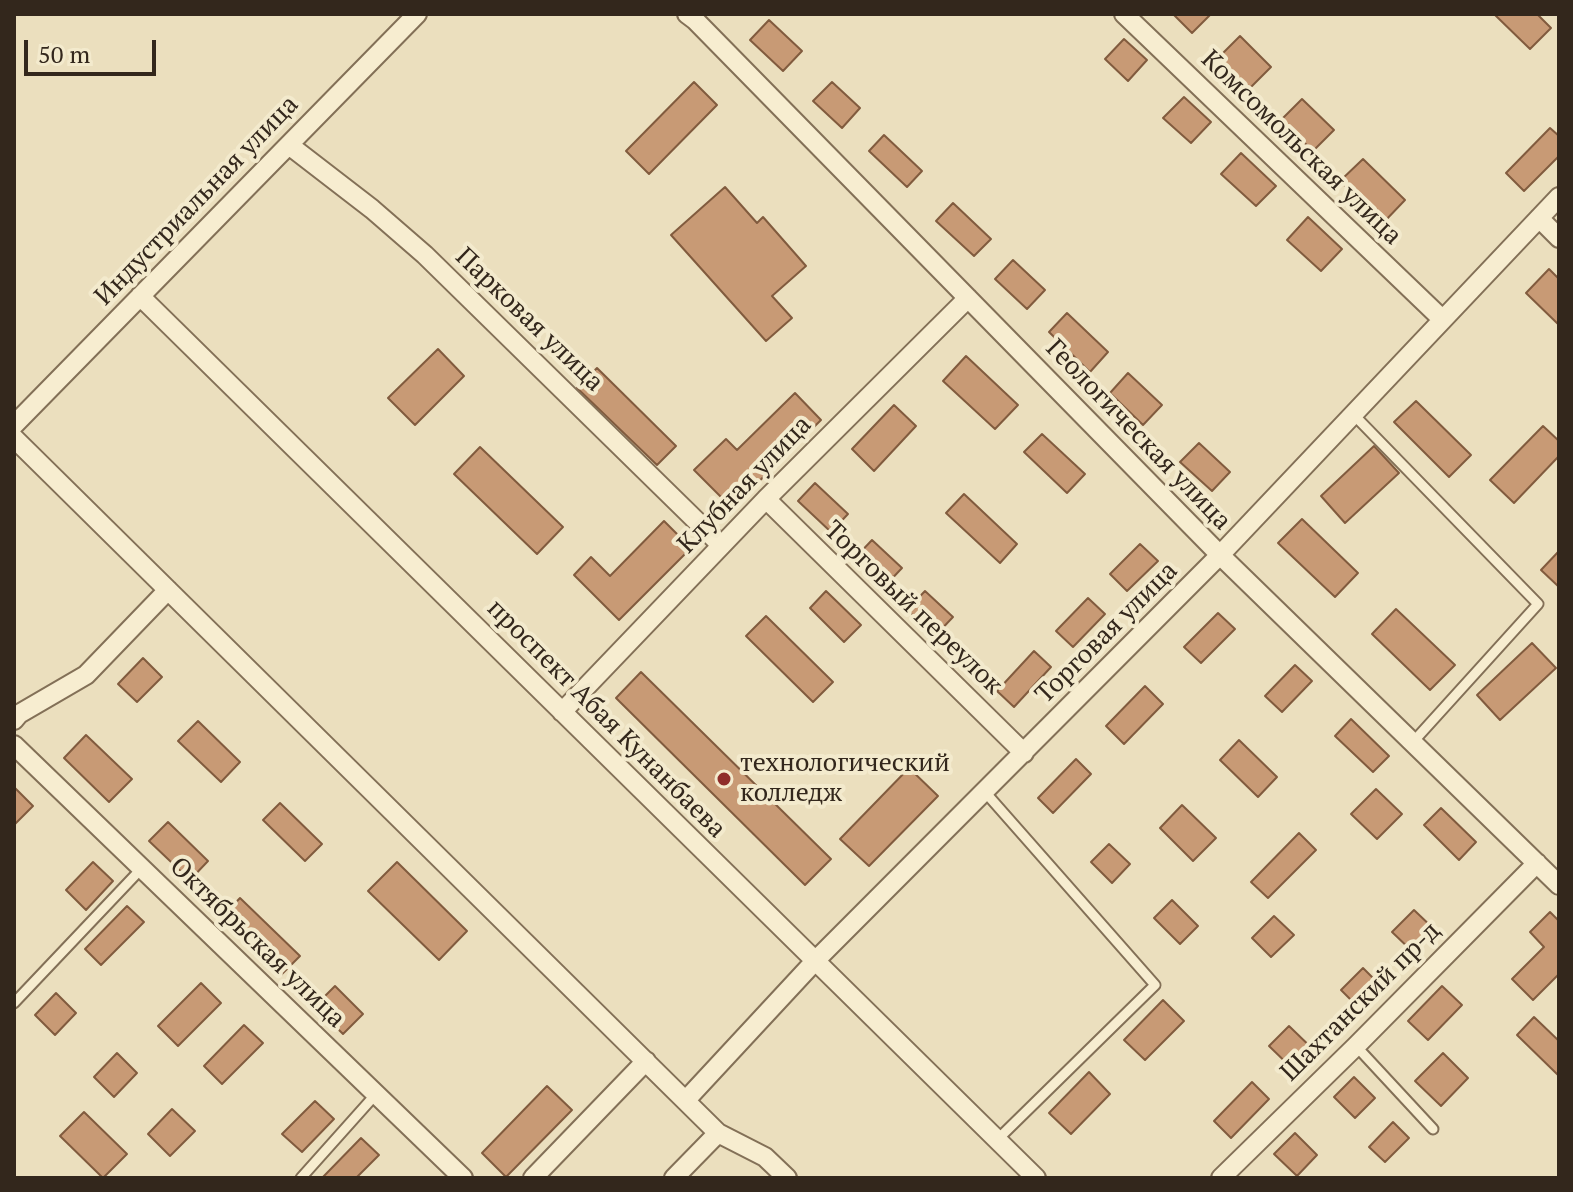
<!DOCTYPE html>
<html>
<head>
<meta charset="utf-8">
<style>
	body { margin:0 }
	#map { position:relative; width:1573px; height:1192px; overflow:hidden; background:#ebdfbe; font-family:"PT Serif",serif }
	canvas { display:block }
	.frame { position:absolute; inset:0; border:16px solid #33271c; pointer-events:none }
	.scale { position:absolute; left:24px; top:40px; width:132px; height:36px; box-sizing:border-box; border:4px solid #33271c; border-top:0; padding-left:10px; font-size:24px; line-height:28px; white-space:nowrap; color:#33271c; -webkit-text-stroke:6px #f3eacd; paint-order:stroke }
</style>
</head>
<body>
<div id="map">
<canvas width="1573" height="1192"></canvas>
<div class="frame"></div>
<div class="scale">50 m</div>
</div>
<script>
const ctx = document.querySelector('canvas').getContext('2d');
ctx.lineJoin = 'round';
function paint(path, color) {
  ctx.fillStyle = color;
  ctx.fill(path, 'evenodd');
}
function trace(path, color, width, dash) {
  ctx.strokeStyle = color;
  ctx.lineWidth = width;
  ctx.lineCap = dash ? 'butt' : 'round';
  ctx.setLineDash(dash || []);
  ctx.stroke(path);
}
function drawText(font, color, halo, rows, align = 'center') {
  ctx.font = font + ' "PT Serif",serif';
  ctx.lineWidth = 8;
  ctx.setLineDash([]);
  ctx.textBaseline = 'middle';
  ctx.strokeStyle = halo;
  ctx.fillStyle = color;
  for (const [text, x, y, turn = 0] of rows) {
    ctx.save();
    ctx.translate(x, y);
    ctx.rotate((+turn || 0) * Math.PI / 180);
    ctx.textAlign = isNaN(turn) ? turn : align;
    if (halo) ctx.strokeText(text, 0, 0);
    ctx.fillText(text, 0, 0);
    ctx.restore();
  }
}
const building = new Path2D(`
	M 1173,14 L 1211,14 L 1192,33 Z
	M 1494,14 L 1537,14 L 1551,28 L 1530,49 Z
	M 769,20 L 802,51 L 783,71 L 750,40 Z
	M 1240,36 L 1271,67 L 1249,89 L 1218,58 Z
	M 1124,39 L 1147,60 L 1128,81 L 1105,59 Z
	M 694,82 L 717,105 L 649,174 L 626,151 Z
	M 832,82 L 860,108 L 842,128 L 813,101 Z
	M 1184,97 L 1211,122 L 1191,143 L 1163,118 Z
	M 1302,99 L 1334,130 L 1313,151 L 1281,120 Z
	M 1550,128 L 1559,136 L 1559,156 L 1524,191 L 1506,173 Z
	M 884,135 L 922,171 L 907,187 L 869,151 Z
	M 1241,153 L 1276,186 L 1256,206 L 1221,174 Z
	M 1363,159 L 1405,200 L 1383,223 L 1340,181 Z
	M 725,187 L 757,223 L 763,217 L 806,266 L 772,296 L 792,318 L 766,341 L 671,235 Z
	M 953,203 L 991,239 L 974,256 L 936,221 Z
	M 1308,217 L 1342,249 L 1321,271 L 1287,240 Z
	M 1013,260 L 1045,290 L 1027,309 L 995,279 Z
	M 1549,269 L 1559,279 L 1559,325 L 1526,293 Z
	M 1067,313 L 1108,352 L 1090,372 L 1049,332 Z
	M 438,349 L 464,376 L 415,425 L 388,398 Z
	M 966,356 L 1018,405 L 995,429 L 943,381 Z
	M 597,368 L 676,446 L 657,465 L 577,388 Z
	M 1128,373 L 1162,405 L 1143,425 L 1110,393 Z
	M 795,393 L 821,420 L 732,508 L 694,470 L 726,439 L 737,450 Z
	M 1416,401 L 1471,455 L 1449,477 L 1394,422 Z
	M 894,405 L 916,426 L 874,471 L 852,449 Z
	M 1543,426 L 1559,441 L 1559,456 L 1514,503 L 1490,480 Z
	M 1042,434 L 1085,474 L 1067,493 L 1024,452 Z
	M 1199,443 L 1230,472 L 1212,491 L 1180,462 Z
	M 1374,446 L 1399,473 L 1345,523 L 1321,496 Z
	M 480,447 L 563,527 L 537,554 L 454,474 Z
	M 815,483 L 848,514 L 831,532 L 798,501 Z
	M 964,494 L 1017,544 L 1000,563 L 946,513 Z
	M 1302,519 L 1358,573 L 1335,597 L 1278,543 Z
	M 664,521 L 691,548 L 619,620 L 574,575 L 591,557 L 610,576 Z
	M 872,540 L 902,568 L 884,587 L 854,559 Z
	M 1140,544 L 1158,561 L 1127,591 L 1110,574 Z
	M 1559,551 L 1559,587 L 1541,570 Z
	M 826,591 L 861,625 L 844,642 L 810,608 Z
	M 925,591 L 953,617 L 935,636 L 907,610 Z
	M 1088,598 L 1105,614 L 1073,647 L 1056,631 Z
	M 1396,609 L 1455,665 L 1430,690 L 1372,634 Z
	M 1218,613 L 1235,629 L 1201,663 L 1184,647 Z
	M 766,616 L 833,682 L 813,702 L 746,636 Z
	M 1532,643 L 1556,668 L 1500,720 L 1477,695 Z
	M 1034,651 L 1051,667 L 1014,707 L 997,691 Z
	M 143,658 L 162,677 L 137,702 L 118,684 Z
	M 1295,665 L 1312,681 L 1282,712 L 1265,696 Z
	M 641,672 L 831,859 L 805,885 L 616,698 Z
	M 1145,686 L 1163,704 L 1124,744 L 1106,726 Z
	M 1351,719 L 1389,756 L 1373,772 L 1335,736 Z
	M 198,721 L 240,762 L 221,782 L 178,741 Z
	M 86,735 L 132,779 L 109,802 L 64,758 Z
	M 1239,740 L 1277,777 L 1258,797 L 1220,760 Z
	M 1076,759 L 1091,774 L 1053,813 L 1038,798 Z
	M 909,768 L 938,796 L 869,866 L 840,839 Z
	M 14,787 L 33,806 L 14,825 Z
	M 1376,789 L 1402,814 L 1377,839 L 1351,814 Z
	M 280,803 L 322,844 L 305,861 L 263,820 Z
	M 1182,805 L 1216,838 L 1193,861 L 1160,828 Z
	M 1441,808 L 1476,842 L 1459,860 L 1424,825 Z
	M 168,822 L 208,861 L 190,880 L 149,841 Z
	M 1299,833 L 1316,850 L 1268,898 L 1251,882 Z
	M 1109,844 L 1130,864 L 1112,883 L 1091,862 Z
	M 93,862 L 113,881 L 86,910 L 66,890 Z
	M 397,862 L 467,931 L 439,960 L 368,891 Z
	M 240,898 L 300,956 L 281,975 L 222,917 Z
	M 1172,900 L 1198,926 L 1180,944 L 1154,918 Z
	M 127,906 L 144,922 L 101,965 L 85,949 Z
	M 1414,910 L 1436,931 L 1414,953 L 1392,932 Z
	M 1550,912 L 1559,921 L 1559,974 L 1533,1000 L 1512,979 L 1544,947 L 1530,932 Z
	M 1274,916 L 1294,935 L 1271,957 L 1252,938 Z
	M 1363,968 L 1383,988 L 1361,1010 L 1341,990 Z
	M 201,983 L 221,1003 L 178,1046 L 158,1026 Z
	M 335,986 L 363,1014 L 343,1034 L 315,1006 Z
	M 1442,986 L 1462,1005 L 1428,1040 L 1408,1021 Z
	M 56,993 L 76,1013 L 55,1035 L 35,1015 Z
	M 1163,1000 L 1184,1021 L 1145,1060 L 1124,1040 Z
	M 1534,1017 L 1559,1041 L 1559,1076 L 1517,1035 Z
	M 244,1025 L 263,1043 L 222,1084 L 204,1066 Z
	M 1289,1026 L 1320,1056 L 1300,1076 L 1269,1046 Z
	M 117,1053 L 137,1073 L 114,1097 L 94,1077 Z
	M 1443,1053 L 1468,1078 L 1441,1106 L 1415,1081 Z
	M 1089,1072 L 1110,1094 L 1071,1134 L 1049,1113 Z
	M 1354,1077 L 1375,1098 L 1355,1118 L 1334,1097 Z
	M 1252,1082 L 1269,1099 L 1231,1138 L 1214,1121 Z
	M 547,1086 L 572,1110 L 506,1177 L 482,1153 Z
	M 315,1101 L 334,1119 L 302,1152 L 282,1134 Z
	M 172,1109 L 195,1131 L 170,1156 L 148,1134 Z
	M 84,1112 L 127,1154 L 103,1178 L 60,1136 Z
	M 1393,1122 L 1409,1138 L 1385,1162 L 1369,1147 Z
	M 1295,1133 L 1317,1155 L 1297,1176 L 1274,1154 Z
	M 361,1138 L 379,1155 L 356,1178 L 322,1178 Z`);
const lane = new Path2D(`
	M 1353,414 L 1538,604 L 1413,742
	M 985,792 L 1155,985 L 997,1140
	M 14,1003 L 142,868
	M 1356,1046 L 1433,1129
	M 301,1178 L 376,1094`);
const street = new Path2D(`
	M 687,14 L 695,20 L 1220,555 L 1559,885
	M 1124,14 L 1442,319
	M 289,145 L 372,209 L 425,255 L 721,545
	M 1539,218 L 1559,238
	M 140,296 L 1036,1178
	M 14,425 L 417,14
	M 14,438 L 718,1133 L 765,1157 L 787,1178
	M 766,499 L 1024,753
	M 562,712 L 766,499 L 968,298
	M 14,720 L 19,714 L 86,675 L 168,590
	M 14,745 L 463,1178
	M 686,1100 L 815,961 L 1220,555 L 1559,197
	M 533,1178 L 646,1061
	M 674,1178 L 718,1133
	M 1221,1178 L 1356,1046 L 1537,863`);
const markers = [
	[724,779,8,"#8f2d2a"]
];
const streetNames = [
	["Комсомольская улица",1301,148,44],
	["Индустриальная улица",197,201,-46],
	["Парковая улица",529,320,44],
	["Геологическая улица",1138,435,46],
	["Клубная улица",745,485,-46],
	["Торговый переулок",913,608,44],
	["Торговая улица",1107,633,-45],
	["проспект Абая Кунанбаева",606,719,45],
	["Октябрьская улица",257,943,44],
	["Шахтанский пр-д",1361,1002,-45]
];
const poiNames = [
	["технологический",740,764],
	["колледж",740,794]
];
paint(building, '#c89a75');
trace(building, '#815b3e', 2);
trace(lane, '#837057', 13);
trace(street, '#837057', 22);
trace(lane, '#f7edd0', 9);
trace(street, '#f7edd0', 18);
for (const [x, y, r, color] of markers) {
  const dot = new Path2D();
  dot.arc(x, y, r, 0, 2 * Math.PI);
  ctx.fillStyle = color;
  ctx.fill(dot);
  trace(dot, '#f3eacd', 3);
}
drawText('26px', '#33271c', '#f3eacd', streetNames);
drawText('26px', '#33271c', '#f3eacd', poiNames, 'left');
</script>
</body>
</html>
